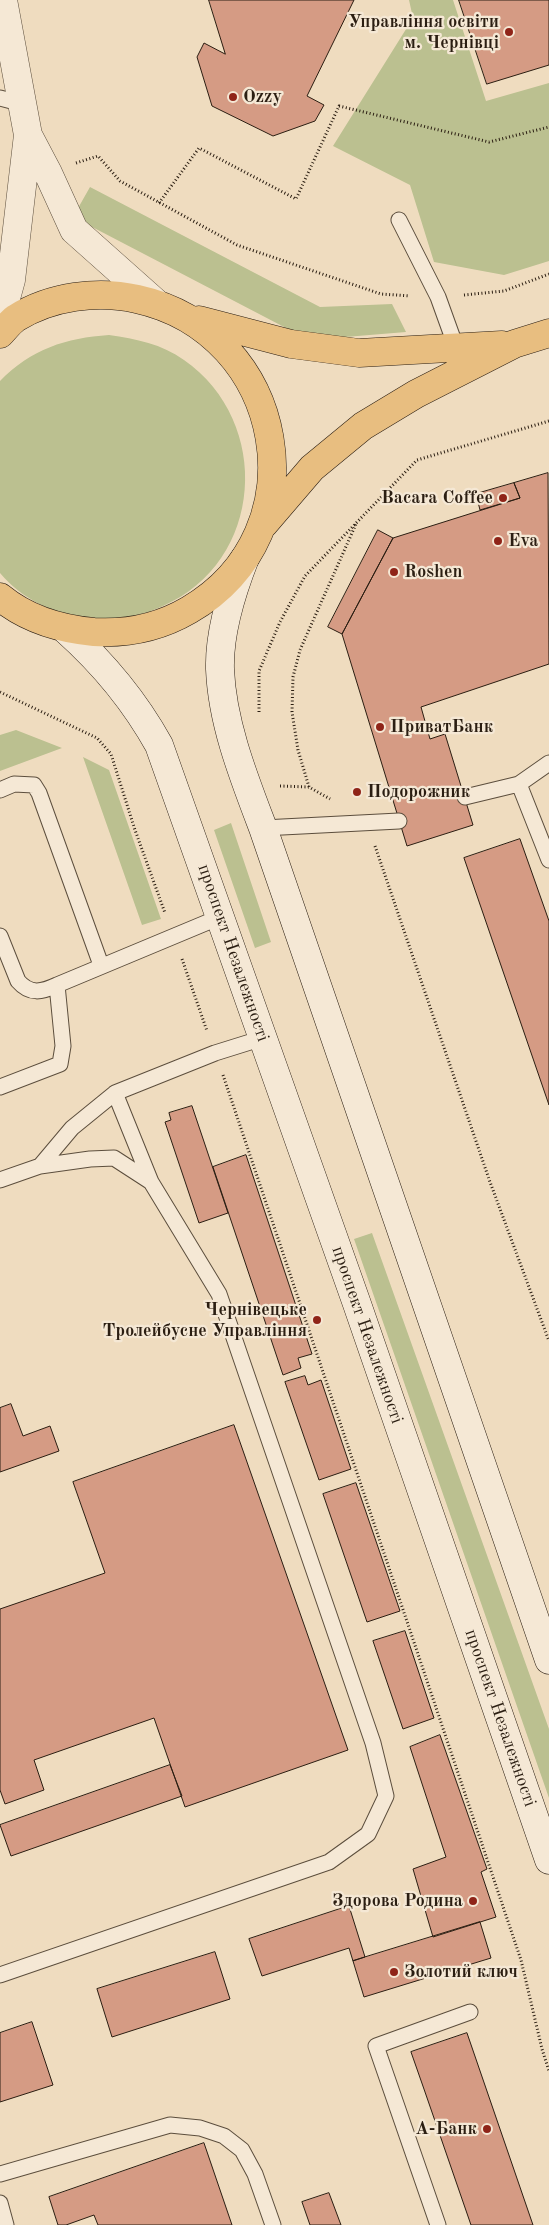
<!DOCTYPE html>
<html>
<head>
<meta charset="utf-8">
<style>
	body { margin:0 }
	canvas { display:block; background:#efdcbf }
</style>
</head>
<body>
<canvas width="549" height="2225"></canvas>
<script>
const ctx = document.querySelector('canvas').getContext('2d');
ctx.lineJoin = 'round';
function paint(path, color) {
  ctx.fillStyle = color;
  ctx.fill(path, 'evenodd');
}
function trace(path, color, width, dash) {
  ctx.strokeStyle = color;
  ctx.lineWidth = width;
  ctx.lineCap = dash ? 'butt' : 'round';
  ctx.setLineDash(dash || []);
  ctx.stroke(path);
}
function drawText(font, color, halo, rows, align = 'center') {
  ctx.font = font + ' "Old Standard TT",serif';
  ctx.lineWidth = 4.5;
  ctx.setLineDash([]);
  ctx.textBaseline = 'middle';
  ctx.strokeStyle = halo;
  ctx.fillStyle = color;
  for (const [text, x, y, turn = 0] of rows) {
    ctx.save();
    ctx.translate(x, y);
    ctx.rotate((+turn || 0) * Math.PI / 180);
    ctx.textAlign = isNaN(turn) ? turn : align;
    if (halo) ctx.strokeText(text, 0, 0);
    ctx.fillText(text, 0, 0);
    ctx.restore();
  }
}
const green = new Path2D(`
	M 409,0 L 453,0 L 486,101 L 549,83 L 549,261 L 504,275 L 434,262 L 410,185 L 333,146 L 413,18 Z
	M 90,187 L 320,307 L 392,304 L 406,332 L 309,340 L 73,217 Z
	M 109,335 C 136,339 162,344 184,360 C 273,422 264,562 163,606 C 139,617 112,622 86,618 C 53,614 22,599 0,573 L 0,381 C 31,349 66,338 109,335 Z
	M 16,730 L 62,748 L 0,771 L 0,735 Z
	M 83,757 L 109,770 L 161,919 L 142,925 Z
	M 231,823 L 271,942 L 255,948 L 214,830 Z
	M 372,1233 L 549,1729 L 549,1798 L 354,1239 Z`);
const building = new Path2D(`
	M 209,0 L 354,0 L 307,96 L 324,105 L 315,121 L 273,136 L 212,106 L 197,57 L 204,43 L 225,54 Z
	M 459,0 L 549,0 L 549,65 L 487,84 Z
	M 548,473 L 549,664 L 421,707 L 430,739 L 445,734 L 473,825 L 407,846 L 342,634 L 393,538 L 520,498 L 514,483 Z
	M 514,483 L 520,498 L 480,510 L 476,494 Z
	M 378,530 L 393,538 L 342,634 L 328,627 Z
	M 520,839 L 549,921 L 549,1105 L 464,858 Z
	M 192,1106 L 228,1213 L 199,1223 L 165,1122 L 171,1120 L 169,1113 Z
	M 246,1155 L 312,1354 L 298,1358 L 301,1368 L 283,1375 L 213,1167 Z
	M 305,1376 L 308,1385 L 321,1380 L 351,1469 L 319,1480 L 285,1382 Z
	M 11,1404 L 23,1436 L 50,1426 L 59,1451 L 0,1472 L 0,1408 Z
	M 234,1425 L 348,1750 L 185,1807 L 154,1718 L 34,1760 L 44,1790 L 5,1804 L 0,1790 L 0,1609 L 105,1573 L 73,1482 Z
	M 356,1483 L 400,1611 L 367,1622 L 323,1494 Z
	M 405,1631 L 434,1718 L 403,1729 L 373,1641 Z
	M 440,1735 L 487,1869 L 481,1872 L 496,1917 L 433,1937 L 413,1869 L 446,1857 L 410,1747 Z
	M 170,1765 L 182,1796 L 11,1856 L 0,1825 Z
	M 349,1906 L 365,1957 L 353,1961 L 349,1948 L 262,1976 L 249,1939 Z
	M 480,1922 L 491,1958 L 364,1997 L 353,1961 Z
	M 215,1952 L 230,1999 L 112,2037 L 97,1989 Z
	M 32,2022 L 53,2085 L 0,2102 L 0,2033 Z
	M 467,2033 L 533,2225 L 471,2225 L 425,2092 L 411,2052 Z
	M 204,2143 L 232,2225 L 98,2225 L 94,2215 L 66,2225 L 58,2225 L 49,2197 Z
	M 329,2193 L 341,2225 L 310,2225 L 302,2202 Z`);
const path = new Path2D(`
	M 76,163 L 98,156 L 120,181 L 237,245 L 381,294 L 410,296
	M 159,203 L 199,148 L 296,199 L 339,106 L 489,142 L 549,127
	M 464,295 L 504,291 L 549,274
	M 0,692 L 97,738 L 111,754 L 135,830 L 165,913
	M 259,712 L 259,671 L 280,622 L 305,576 L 417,460 L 549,421
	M 280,786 L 309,787 L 330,799
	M 309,787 L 298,750 L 292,712 L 293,677 L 300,650 L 356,524
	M 375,846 L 490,1182 L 549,1341
	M 182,959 L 207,1031
	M 223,1075 L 521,1960 L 542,2049 L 549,2071`);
const service = new Path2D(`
	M 0,98 L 23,104
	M 399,220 L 438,297 L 456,347
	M 549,763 L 519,784 L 549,860
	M 0,790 L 14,784 L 34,785 L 39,793 L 101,965
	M 465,797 L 519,784
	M 263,828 L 399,821
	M 0,936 L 18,981 C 30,995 42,992 57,985
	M 0,1087 L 60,1064 L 63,1046 L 57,985 L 220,917
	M 40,1166 L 72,1128 L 115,1093
	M 0,1180 L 40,1166 L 90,1159 L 114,1158 L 151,1182 L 219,1294 L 373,1743 L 386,1796 L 368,1834 L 329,1862 L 0,1975
	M 151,1182 L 115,1093 L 215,1053 L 263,1038
	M 0,2174 L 170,2125 L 200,2128 L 224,2136 L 242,2150 L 255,2174 L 273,2225
	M 0,2203 L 6,2225
	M 438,2225 L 376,2046 L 470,2012`);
const tertiary = new Path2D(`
	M 28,135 L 48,173 L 74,230 L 156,303
	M 0,320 L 11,280 L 28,135 L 3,0`);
const secondary = new Path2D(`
	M 245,558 C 232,591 219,634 220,669 C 222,723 244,778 263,828 L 549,1660
	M 66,630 C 104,664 134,700 159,745 L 357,1304 L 549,1860`);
const primary = new Path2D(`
	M 199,320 L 291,344 L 359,353 L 502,345
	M 0,334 C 5,329 10,322 16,318 C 51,296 98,290 137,299 C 287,332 323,532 189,610 C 160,627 128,634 94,632 C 60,629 28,620 0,597
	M 264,524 L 312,468 L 363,426 L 416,394 L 514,344 L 549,333`);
const markers = [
	[509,32,5,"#8f2418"],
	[233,97,5,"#8f2418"],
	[503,498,5,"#8f2418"],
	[498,541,5,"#8f2418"],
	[394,572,5,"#8f2418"],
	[380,727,5,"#8f2418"],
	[357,792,5,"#8f2418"],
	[317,1320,5,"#8f2418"],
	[473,1901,5,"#8f2418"],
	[394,1972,5,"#8f2418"],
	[487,2129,5,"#8f2418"]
];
const poiNames = [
	["Управління освіти",499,22,"right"],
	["м. Чернівці",499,43,"right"],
	["Ozzy",243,97],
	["Bacara Coffee",493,498,"right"],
	["Eva",508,541],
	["Roshen",404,572],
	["ПриватБанк",390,727],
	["Подорожник",367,792],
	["Чернівецьке",307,1310,"right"],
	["Тролейбусне Управління",307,1331,"right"],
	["Здорова Родина",463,1901,"right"],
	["Золотий ключ",404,1972],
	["А-Банк",477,2129,"right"]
];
const streetNames = [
	["проспект Незалежності",233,953,71],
	["проспект Незалежності",367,1335,71],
	["проспект Незалежності",500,1718,71]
];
paint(green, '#bbc090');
paint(building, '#d59b84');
trace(building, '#2b1e12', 1);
trace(service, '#5c4e3d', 17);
trace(tertiary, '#5c4e3d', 29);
trace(secondary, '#2b1e12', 29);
trace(primary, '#2b1e12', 29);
trace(path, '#2b1e12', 3, [1, 2.5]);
trace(service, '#f5e8d5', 15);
trace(tertiary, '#f5e8d5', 28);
trace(secondary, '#f5e8d5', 28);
trace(primary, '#e8be80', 28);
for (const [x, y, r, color] of markers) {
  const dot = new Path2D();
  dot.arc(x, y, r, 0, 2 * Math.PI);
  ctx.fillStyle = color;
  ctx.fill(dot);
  trace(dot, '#f5e8d5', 2);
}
drawText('bold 18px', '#2b1e12', '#f5e8d5', poiNames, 'left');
drawText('18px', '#2b1e12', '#f5e8d5', streetNames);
</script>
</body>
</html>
